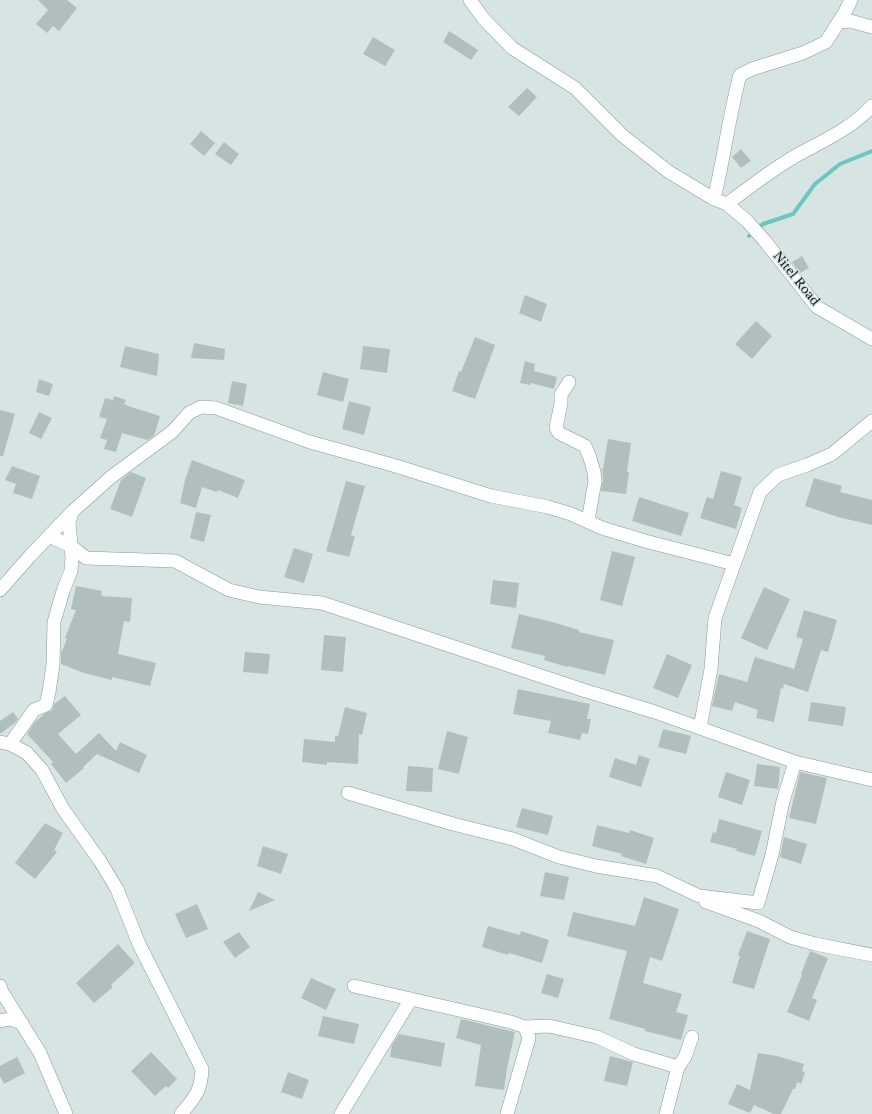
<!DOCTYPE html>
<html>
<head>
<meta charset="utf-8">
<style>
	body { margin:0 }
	canvas { display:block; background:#d6e5e4 }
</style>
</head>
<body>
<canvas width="872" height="1114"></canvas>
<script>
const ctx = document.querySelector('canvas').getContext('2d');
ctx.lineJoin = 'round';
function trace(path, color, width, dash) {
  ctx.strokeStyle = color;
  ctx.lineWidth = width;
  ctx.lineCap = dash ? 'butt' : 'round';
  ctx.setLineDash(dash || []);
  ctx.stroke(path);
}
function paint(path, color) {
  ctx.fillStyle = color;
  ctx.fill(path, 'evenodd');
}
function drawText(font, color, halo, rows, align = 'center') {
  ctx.font = font + ' "Libre Baskerville",serif';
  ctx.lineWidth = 3;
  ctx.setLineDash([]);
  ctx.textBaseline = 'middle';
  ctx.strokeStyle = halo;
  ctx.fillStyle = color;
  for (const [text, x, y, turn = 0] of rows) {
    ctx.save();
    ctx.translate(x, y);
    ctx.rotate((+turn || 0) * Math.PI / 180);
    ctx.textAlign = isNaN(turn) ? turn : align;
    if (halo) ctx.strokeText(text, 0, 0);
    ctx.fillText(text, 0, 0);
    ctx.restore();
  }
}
const stream = new Path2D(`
	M 749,236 L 763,224 L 793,214 L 815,184 L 840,164 L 872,151`);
const building = new Path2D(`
	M 38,0 L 67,0 L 77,8 L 59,31 L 53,26 L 47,33 L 36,24 L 48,10 Z
	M 449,31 L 478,50 L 471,60 L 443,42 Z
	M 373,37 L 395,50 L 385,66 L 363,54 Z
	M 527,88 L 537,97 L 519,116 L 508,107 Z
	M 201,131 L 215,143 L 204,156 L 190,144 Z
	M 224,142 L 239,154 L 231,165 L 215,154 Z
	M 741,149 L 751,161 L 741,168 L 732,157 Z
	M 802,256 L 809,268 L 800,273 L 792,262 Z
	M 525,295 L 547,304 L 541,322 L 519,313 Z
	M 756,321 L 772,336 L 752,359 L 735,344 Z
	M 475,337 L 495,345 L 475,399 L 452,391 L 459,371 L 461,372 Z
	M 194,343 L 225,349 L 224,360 L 191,358 Z
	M 125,346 L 159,354 L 157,376 L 120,367 Z
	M 363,346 L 390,349 L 387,373 L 360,369 Z
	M 525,361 L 535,364 L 534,371 L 557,377 L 554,389 L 531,383 L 530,385 L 520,383 Z
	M 323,372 L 349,379 L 343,402 L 317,395 Z
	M 39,379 L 53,384 L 49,396 L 36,392 Z
	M 232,381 L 247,384 L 243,406 L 228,403 Z
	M 114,396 L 126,400 L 124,404 L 131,407 L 160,416 L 154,436 L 147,440 L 122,433 L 116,452 L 104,449 L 107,440 L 100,438 L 107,419 L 99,417 L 105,398 L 113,400 Z
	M 349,401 L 371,407 L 364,435 L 342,429 Z
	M 0,410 L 15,414 L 3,456 L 0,456 Z
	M 39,412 L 52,418 L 41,439 L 29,433 Z
	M 608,439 L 631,443 L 627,472 L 629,472 L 626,494 L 601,491 L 603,480 L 602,469 L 603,469 Z
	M 192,460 L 245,480 L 238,498 L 218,490 L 217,492 L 202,487 L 196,508 L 180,503 L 185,480 Z
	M 12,466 L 40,476 L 32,499 L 13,493 L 16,484 L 5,480 Z
	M 721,471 L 742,477 L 734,505 L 742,508 L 736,529 L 700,518 L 707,497 L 713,499 Z
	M 131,472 L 146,478 L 132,517 L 110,509 L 121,480 Z
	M 814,478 L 842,486 L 840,492 L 872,500 L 872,525 L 838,517 L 805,506 Z
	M 346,481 L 365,486 L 351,535 L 355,537 L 349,557 L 326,551 Z
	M 639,497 L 689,513 L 681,536 L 632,521 Z
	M 196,512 L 211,515 L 204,542 L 190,538 Z
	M 294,548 L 313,554 L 304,583 L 284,577 Z
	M 612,551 L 635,557 L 622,606 L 600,600 Z
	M 493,580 L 519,583 L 516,608 L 490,604 Z
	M 76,586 L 102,591 L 101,596 L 132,598 L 130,622 L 124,621 L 118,654 L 156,663 L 150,686 L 112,677 L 112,680 L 84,673 L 61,664 L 61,653 L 67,639 L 65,638 L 76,610 L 71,609 Z
	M 764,587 L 790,599 L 767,650 L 741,638 Z
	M 804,610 L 837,620 L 828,652 L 821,650 L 808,692 L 784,684 L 783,689 L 781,688 L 774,722 L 756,718 L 758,710 L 735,702 L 732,711 L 712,706 L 719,674 L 747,682 L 755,657 L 794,669 L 803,639 L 796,637 Z
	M 519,614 L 556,623 L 579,630 L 579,632 L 614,640 L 605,675 L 568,666 L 567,667 L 544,660 L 545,656 L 511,648 Z
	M 324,635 L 346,637 L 343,672 L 321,670 Z
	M 245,652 L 270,654 L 268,674 L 243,672 Z
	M 667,654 L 692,665 L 678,698 L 653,688 Z
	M 518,689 L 590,704 L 587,719 L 591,719 L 588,734 L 582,733 L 580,740 L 548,733 L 551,721 L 513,714 Z
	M 65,696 L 81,715 L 58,734 L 76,754 L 99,733 L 116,751 L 120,742 L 147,755 L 139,773 L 97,754 L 83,767 L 84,768 L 66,783 L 51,764 L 53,762 L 27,734 L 35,722 L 44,714 L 52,710 L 54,704 Z
	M 811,702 L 846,707 L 843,726 L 808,721 Z
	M 345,707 L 367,713 L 362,735 L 359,734 L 358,764 L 327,762 L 327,765 L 302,762 L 304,739 L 335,742 L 335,736 L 338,736 Z
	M 13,712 L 18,719 L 16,722 L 0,734 L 0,721 Z
	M 663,729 L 691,736 L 686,754 L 658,747 Z
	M 447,731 L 468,737 L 459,774 L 438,769 Z
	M 639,755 L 650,759 L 641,787 L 609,777 L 615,758 L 636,765 Z
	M 757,764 L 780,767 L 778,789 L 754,786 Z
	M 408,766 L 433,768 L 432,792 L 406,791 Z
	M 726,772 L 750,780 L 742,805 L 718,797 Z
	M 800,772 L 827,778 L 816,824 L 789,818 Z
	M 522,808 L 553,816 L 548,835 L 516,827 Z
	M 719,819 L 762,831 L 755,856 L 736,851 L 737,849 L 710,842 L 713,832 L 716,833 Z
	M 45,823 L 63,833 L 54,850 L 57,852 L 35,879 L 15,863 Z
	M 597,825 L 629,833 L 630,830 L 654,838 L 646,864 L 621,856 L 622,854 L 592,846 Z
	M 784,837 L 807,844 L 801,864 L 780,857 Z
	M 263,846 L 288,854 L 281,874 L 257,866 Z
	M 545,872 L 569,877 L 564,900 L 540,896 Z
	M 258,892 L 275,900 L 249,911 Z
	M 644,897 L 679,909 L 662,961 L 650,957 L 643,983 L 682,994 L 676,1012 L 688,1015 L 681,1040 L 645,1031 L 645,1029 L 609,1019 L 627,951 L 567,936 L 573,912 L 635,926 Z
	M 197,904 L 208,929 L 186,938 L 175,914 Z
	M 488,926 L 520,935 L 521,931 L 549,940 L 542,963 L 509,953 L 508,955 L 482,947 Z
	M 747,931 L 770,939 L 754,989 L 732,983 L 740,956 L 738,955 Z
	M 239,932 L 250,947 L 235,958 L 223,942 Z
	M 118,944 L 135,963 L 111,985 L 113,987 L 94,1003 L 76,983 Z
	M 810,951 L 828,958 L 812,998 L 817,1000 L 809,1021 L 787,1012 L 802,975 L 801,974 Z
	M 547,974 L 564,979 L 558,998 L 541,993 Z
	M 311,978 L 336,989 L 326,1010 L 301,998 Z
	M 323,1016 L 359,1024 L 354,1044 L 318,1036 Z
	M 461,1019 L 515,1032 L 507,1068 L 504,1090 L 475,1086 L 481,1045 L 456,1038 Z
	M 399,1034 L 445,1043 L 441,1067 L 390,1057 L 392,1045 Z
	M 151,1052 L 177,1079 L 168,1088 L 166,1086 L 155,1096 L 131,1071 Z
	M 758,1053 L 777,1056 L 804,1064 L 802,1071 L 805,1072 L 801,1084 L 797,1082 L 795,1089 L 793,1089 L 781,1114 L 774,1114 L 754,1105 L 750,1113 L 728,1104 L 737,1084 L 750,1090 Z
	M 610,1056 L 633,1062 L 627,1086 L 604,1081 Z
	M 17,1057 L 25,1073 L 4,1084 L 0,1076 L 0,1066 Z
	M 288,1072 L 309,1080 L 302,1099 L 281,1092 Z`);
const street = new Path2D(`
	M 470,0 L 483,18 L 512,48 L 575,88 L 623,136 L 669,172 L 714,199 L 727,204 L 747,221 L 764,240 L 817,307 L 872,339
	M 839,22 L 850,21 L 872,27
	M 714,199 C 724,158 729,116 740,75 L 752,69 L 803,53 L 826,42 L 845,12 L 851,0
	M 727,204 C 748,188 769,172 792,158 C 820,142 850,130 872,106
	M 569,382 L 561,395 L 561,403 L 556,428 L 559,433 L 585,446 L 590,458 L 594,472 L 595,481 L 588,521
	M 49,536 L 71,546 L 86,558 L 175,561 L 229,590 L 259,597 L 322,603 L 583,690 L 655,712 L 795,762 L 872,780
	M 0,590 L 30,556 L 72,512 L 111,477 L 172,432 L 189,413 L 201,407 L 216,408 L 310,442 L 396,466 L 491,496 L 548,507 L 571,514 L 602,528 L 645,541 L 734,564
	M 700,728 L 711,669 L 715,618 L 760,492 L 778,475 L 807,465 L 832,454 L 872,421
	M 0,742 L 10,744 L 27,753 L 42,770 L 63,809 L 100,861 L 117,889 L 139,944 L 202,1069 C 201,1092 195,1097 181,1114
	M 10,744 L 34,710 L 46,705 L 49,692 L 53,665 L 54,622 L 63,591 L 71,571 L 72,557 L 69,523 L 72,512
	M 348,793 L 453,824 L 513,839 L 559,857 L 596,866 L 657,876 L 699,896 L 758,903 L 772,855 L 783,801 L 795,762
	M 706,902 L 759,921 L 790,937 L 815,944 L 872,955
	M 0,986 L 2,992 L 40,1053 L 66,1114
	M 354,986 L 511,1022 L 525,1027 L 529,1038 L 507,1114
	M 0,1021 L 10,1019 L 22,1023
	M 525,1027 L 549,1026 L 597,1037 L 634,1054 L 678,1067
	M 341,1114 L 411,999
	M 666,1114 L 678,1067 L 685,1057 L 692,1037`);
const streetNames = [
	["Nitel Road",796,279,51]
];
trace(stream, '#6fc5bf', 4);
paint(building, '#b0bfbe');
trace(street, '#8a9897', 14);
trace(street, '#fff', 13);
drawText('12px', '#131918', '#d6e5e4', streetNames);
</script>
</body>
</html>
